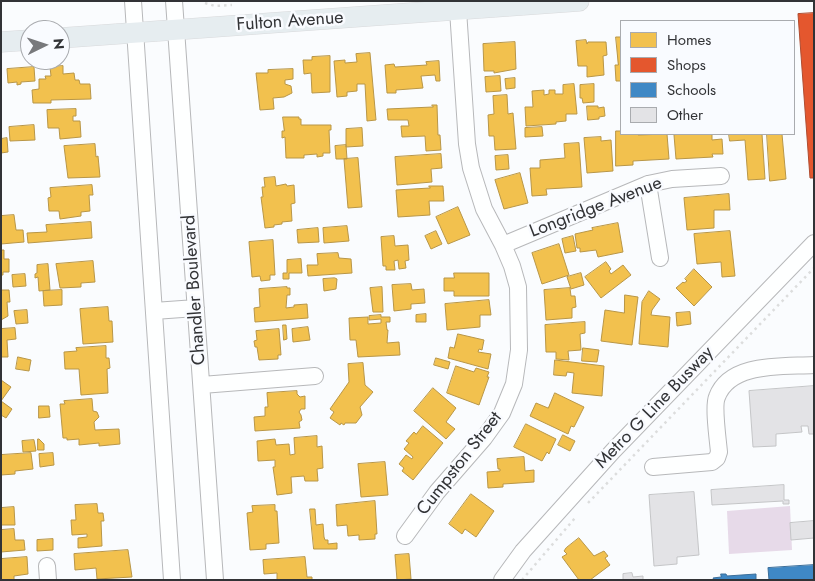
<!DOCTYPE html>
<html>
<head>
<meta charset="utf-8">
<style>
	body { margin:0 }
	#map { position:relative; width:815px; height:581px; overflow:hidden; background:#fafcfe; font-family:Jost,sans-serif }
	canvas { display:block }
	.frame { position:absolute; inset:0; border:2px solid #323336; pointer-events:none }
	.legend { position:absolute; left:620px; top:20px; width:175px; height:115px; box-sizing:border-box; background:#f9fbff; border:1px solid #a9abaf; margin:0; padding:6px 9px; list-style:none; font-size:15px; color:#323336 }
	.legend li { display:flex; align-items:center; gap:10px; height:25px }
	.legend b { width:25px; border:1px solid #a9abaf }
	.north { position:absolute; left:20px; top:20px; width:50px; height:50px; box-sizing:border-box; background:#f9fbff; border:1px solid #a9abaf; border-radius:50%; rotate:86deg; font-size:14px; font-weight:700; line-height:20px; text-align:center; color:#323336 }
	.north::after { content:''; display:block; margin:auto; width:18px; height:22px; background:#78797c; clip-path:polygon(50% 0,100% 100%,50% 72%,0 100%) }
</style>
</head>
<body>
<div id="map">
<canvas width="815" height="581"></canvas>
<div class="frame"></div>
<ul class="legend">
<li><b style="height:14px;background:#f2c14e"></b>Homes</li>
<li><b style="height:14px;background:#e4572e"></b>Shops</li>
<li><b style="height:14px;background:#3f88c5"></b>Schools</li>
<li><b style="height:14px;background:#e3e3e6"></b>Other</li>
</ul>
<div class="north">N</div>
</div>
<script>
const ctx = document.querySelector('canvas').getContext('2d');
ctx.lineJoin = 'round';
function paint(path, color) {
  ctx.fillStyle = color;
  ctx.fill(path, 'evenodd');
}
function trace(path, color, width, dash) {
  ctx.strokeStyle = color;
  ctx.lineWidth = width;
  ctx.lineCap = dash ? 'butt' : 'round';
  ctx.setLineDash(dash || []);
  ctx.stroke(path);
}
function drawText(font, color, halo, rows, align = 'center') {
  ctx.font = font + ' Jost,sans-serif';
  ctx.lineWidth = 5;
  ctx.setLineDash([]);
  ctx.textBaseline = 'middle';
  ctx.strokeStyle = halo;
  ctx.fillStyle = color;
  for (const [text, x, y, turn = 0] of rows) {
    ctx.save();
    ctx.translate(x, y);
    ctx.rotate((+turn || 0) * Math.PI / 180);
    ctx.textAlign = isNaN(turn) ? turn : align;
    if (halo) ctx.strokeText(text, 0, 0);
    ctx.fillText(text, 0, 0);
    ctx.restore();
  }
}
const green = new Path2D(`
	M 790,506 L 792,550 L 729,554 L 727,511 Z`);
const homes = new Path2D(`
	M 616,37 L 621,37 L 621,81 L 616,81 L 615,65 L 618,65 Z
	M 586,40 L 587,44 L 588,42 L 606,42 L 607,55 L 603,56 L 604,75 L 587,77 L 587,66 L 578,66 L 576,41 Z
	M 515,42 L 516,69 L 494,73 L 494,71 L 484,71 L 483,44 Z
	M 370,53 L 376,120 L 367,121 L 365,84 L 357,84 L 357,91 L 347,92 L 347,96 L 337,97 L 334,61 L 345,60 L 345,63 L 357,62 L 356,54 Z
	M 330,56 L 330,92 L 312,93 L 311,73 L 304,74 L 303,60 L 312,60 L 312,57 Z
	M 439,61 L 440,81 L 436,81 L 435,75 L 421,76 L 423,88 L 396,90 L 396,93 L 387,93 L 385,65 L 394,64 L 395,67 L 427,65 L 426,62 Z
	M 63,66 L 63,74 L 74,73 L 75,80 L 79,80 L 80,84 L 90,84 L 91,99 L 51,100 L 51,103 L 33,103 L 32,90 L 39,89 L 39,79 L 46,79 L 45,76 L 51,76 L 50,67 Z
	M 34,67 L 35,81 L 21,82 L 21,84 L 17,85 L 17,82 L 8,83 L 7,69 Z
	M 293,69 L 293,79 L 285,80 L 285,84 L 291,86 L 292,93 L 284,97 L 273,98 L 274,109 L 260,110 L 256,73 L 268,73 L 268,70 Z
	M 500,76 L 501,91 L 486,92 L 485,77 Z
	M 515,78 L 515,88 L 506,89 L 505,79 Z
	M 574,84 L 577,114 L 566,114 L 566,121 L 556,122 L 556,124 L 526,126 L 525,107 L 533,107 L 532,91 L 544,90 L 544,95 L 549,94 L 549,90 L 555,90 L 555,94 L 563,94 L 563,85 Z
	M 594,84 L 594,102 L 583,103 L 582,98 L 580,98 L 580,85 Z
	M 507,95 L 508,114 L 513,113 L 516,149 L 495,150 L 494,136 L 489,136 L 488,115 L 494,114 L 493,96 Z
	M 432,105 L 437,105 L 438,135 L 440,135 L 441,150 L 426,151 L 425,136 L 402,137 L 401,126 L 409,126 L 408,120 L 388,120 L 387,109 L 433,107 Z
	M 587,106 L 598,106 L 598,108 L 604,107 L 605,116 L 599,117 L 599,119 L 588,120 Z
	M 76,109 L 76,116 L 73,116 L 73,121 L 80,121 L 81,137 L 60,139 L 59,128 L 48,128 L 47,110 Z
	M 283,117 L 299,117 L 299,119 L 301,119 L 301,125 L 331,125 L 331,130 L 329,130 L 330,153 L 323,153 L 323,156 L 317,157 L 317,154 L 304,155 L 304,158 L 286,158 L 285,137 L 282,138 L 282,131 L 284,131 Z
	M 34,125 L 35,140 L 10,141 L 9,127 Z
	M 542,127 L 543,136 L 525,137 L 525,128 Z
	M 362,128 L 363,146 L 346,147 L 346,129 Z
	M 616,131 L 621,131 L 621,134 L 638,134 L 638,135 L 667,134 L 669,159 L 633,161 L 633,165 L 616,166 Z
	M 712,134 L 712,140 L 722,139 L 723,154 L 712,154 L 713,157 L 676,159 L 674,135 Z
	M 729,134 L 762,134 L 765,179 L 748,180 L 745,140 L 730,141 Z
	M 767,134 L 782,134 L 786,179 L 770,181 Z
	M 601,137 L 601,141 L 611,140 L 613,171 L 587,173 L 584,138 Z
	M 7,138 L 8,152 L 1,153 L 1,139 Z
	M 579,143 L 582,187 L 546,189 L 547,195 L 532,196 L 530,168 L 540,168 L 540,160 L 565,158 L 564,144 Z
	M 95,144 L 96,157 L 98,156 L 100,177 L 68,178 L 64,146 Z
	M 346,145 L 347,159 L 336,159 L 335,146 Z
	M 441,154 L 442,168 L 431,169 L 432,182 L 397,185 L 395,157 Z
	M 508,155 L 509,169 L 496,170 L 495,156 Z
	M 358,158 L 362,207 L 348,208 L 344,159 Z
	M 520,173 L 528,203 L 504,209 L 495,180 Z
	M 275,177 L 276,186 L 286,184 L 287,186 L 294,185 L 295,203 L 291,204 L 292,221 L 282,222 L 282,224 L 274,225 L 274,227 L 265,228 L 261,197 L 263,197 L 262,187 L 265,187 L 264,178 Z
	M 92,185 L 93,195 L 89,195 L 90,211 L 81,212 L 81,216 L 60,219 L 59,211 L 49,211 L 48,198 L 51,197 L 50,188 Z
	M 429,186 L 443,186 L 444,201 L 429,201 L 430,215 L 398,217 L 396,190 L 430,188 Z
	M 729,194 L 730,210 L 714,210 L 714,228 L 687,230 L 684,198 Z
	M 458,207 L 470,235 L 448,244 L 436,217 Z
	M 14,215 L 16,230 L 23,230 L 24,242 L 1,244 L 1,216 Z
	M 91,222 L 92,238 L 28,243 L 27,233 L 47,232 L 46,225 Z
	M 618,223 L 623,252 L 598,257 L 596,250 L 580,252 L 580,248 L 577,248 L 575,234 L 593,230 L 592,228 Z
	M 347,226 L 349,241 L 324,243 L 323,228 Z
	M 318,228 L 319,242 L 298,243 L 297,230 Z
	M 436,231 L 442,244 L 431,249 L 425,236 Z
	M 730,231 L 735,276 L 722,277 L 721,262 L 697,264 L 694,234 Z
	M 394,236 L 395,246 L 408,245 L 409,260 L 405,261 L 406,268 L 399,269 L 398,260 L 394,261 L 395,270 L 386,270 L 386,266 L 383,266 L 381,237 Z
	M 573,236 L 576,251 L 565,253 L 562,239 Z
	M 273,240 L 275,275 L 270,275 L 270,280 L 261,281 L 260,276 L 252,277 L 249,242 Z
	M 559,244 L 569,275 L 542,284 L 532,253 Z
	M 1,250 L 4,250 L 4,259 L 9,259 L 9,272 L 3,272 L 3,275 L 1,275 Z
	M 338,253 L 339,258 L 351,259 L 352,273 L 308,276 L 307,265 L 318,265 L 317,254 Z
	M 301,259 L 302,273 L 289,273 L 289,279 L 283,279 L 283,273 L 287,273 L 287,260 Z
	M 93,261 L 95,282 L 81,283 L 81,287 L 60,288 L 56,264 Z
	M 606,262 L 611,269 L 609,271 L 611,274 L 623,265 L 631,275 L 601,298 L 585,277 Z
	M 48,264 L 50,290 L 39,291 L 38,277 L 35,278 L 35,274 L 37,273 L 37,265 Z
	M 694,269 L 712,287 L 694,306 L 676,288 L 683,282 L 684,283 L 687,281 L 685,279 Z
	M 454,273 L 489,273 L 489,296 L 454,296 L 454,291 L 444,291 L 444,278 L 454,278 Z
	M 581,273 L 584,285 L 571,289 L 567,277 Z
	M 25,274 L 26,286 L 13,287 L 12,275 Z
	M 335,278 L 337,279 L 336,289 L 324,291 L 323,279 Z
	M 411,284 L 412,290 L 424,289 L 425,303 L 411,304 L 411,309 L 394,311 L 392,285 Z
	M 287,287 L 287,288 L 290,288 L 290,295 L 287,295 L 286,308 L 294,307 L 294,305 L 307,304 L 308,318 L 255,322 L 254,308 L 260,307 L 259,289 Z
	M 382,287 L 383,312 L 373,312 L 370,288 Z
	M 570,288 L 571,296 L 575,296 L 576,307 L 572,308 L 572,318 L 546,320 L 544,290 Z
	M 1,290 L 9,290 L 10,302 L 7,302 L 8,316 L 1,320 Z
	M 62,290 L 62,305 L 44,306 L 43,291 Z
	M 649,291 L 660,299 L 652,310 L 651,315 L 670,317 L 668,347 L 639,344 L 642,302 Z
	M 625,295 L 638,297 L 632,345 L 601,341 L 605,310 L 624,313 Z
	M 489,300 L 491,315 L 480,315 L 480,327 L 447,330 L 445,304 Z
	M 108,307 L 109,321 L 112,321 L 113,342 L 83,344 L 80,309 Z
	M 27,310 L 28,323 L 16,324 L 14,311 Z
	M 690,312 L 691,324 L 677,326 L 676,313 Z
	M 426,314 L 426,322 L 416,322 L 416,315 Z
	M 381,315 L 381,317 L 390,317 L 390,322 L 386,322 L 387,330 L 388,330 L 387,343 L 399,342 L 400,355 L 358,357 L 356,340 L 350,340 L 349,318 L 368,317 L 368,324 L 381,323 L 381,319 L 369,320 L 369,316 Z
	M 585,322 L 585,333 L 580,334 L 581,350 L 568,351 L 569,360 L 556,359 L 556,352 L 546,352 L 545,325 Z
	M 283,325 L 286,325 L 287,339 L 284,340 Z
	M 308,327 L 310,340 L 293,342 L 292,329 Z
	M 15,328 L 16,339 L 7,340 L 8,357 L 1,357 L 1,329 Z
	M 279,329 L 281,355 L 278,355 L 278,359 L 259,360 L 257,347 L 255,347 L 254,341 L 257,340 L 256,331 Z
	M 458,334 L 484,340 L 482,350 L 479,349 L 478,352 L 491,354 L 488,369 L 448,358 L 450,347 L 454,348 Z
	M 106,346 L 106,358 L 109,358 L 110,368 L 107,369 L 108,393 L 81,395 L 79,369 L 65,369 L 64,352 L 77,351 L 76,348 Z
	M 583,348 L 599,350 L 597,362 L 582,361 Z
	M 18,357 L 31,360 L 29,371 L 16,369 Z
	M 436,358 L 450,362 L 448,369 L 434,365 Z
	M 555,360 L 604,366 L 602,396 L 572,393 L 574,373 L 567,372 L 566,376 L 554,375 Z
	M 363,363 L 365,385 L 373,392 L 360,407 L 362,415 L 356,423 L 345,423 L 344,425 L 341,423 L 340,425 L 330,418 L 334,412 L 330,409 L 349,382 L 348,364 Z
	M 456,366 L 474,372 L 476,368 L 489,372 L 487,377 L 489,377 L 479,405 L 447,393 Z
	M 1,380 L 11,387 L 1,401 Z
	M 433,388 L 456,408 L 446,422 L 455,429 L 446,439 L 414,411 Z
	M 297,391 L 297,394 L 300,397 L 305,396 L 305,409 L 301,409 L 299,412 L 301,415 L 302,420 L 299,422 L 300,428 L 255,431 L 254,417 L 265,416 L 265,407 L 268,407 L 267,393 Z
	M 555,393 L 584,407 L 574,427 L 571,426 L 568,434 L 530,416 L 536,403 L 548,408 Z
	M 92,399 L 93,411 L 97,412 L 99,417 L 94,422 L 95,430 L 119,429 L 120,444 L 99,446 L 99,443 L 79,445 L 79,439 L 67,440 L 67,438 L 63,438 L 60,404 L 65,404 L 64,401 Z
	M 1,401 L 12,409 L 6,418 L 1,415 Z
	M 39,406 L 49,406 L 50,417 L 39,418 Z
	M 526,424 L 556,439 L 549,454 L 547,452 L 542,461 L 514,447 Z
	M 423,426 L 443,443 L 413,480 L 402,471 L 404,468 L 399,464 L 406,455 L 412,459 L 413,457 L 404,449 L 409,443 L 406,441 L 414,432 L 416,434 Z
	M 563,435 L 575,441 L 570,451 L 558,445 Z
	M 317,436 L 317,447 L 322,446 L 323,468 L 317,469 L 318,481 L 305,481 L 304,476 L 291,477 L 292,493 L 277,495 L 273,467 L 275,467 L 275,460 L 258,461 L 257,441 L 275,439 L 276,445 L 289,444 L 290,455 L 295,454 L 294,438 Z
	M 38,439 L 39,439 L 44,444 L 44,450 L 38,450 Z
	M 34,440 L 36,451 L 23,452 L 22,441 Z
	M 31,453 L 33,469 L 15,471 L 15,474 L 1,475 L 1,455 Z
	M 53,453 L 54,465 L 40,467 L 39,454 Z
	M 524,457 L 525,471 L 534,470 L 534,482 L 503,484 L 503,487 L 488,488 L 487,472 L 500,471 L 500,469 L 498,469 L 497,459 Z
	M 385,462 L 388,495 L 361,497 L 358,464 Z
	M 471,494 L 494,511 L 476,537 L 465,529 L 462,534 L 449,524 Z
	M 375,501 L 377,534 L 375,534 L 375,539 L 359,540 L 359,535 L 348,536 L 347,525 L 337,526 L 336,505 Z
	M 97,504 L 98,513 L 103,513 L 104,521 L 101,521 L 102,546 L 78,548 L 78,538 L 87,537 L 87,534 L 72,535 L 71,520 L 76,520 L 75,505 Z
	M 275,505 L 275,511 L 277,511 L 279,543 L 266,544 L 266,549 L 250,550 L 247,513 L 253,512 L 252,506 Z
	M 14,507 L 15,525 L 1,525 L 1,508 Z
	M 310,509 L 315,509 L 316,525 L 323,524 L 324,537 L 325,540 L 328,540 L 328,544 L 337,543 L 337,549 L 314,549 Z
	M 14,529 L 15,540 L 24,540 L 25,550 L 1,552 L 1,530 Z
	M 579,538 L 594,556 L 604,551 L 608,556 L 605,558 L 610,565 L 590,580 L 579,580 L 562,557 L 567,554 L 564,551 L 566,548 Z
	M 53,539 L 53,550 L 37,551 L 37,540 Z
	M 128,550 L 132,577 L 97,579 L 96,568 L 75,570 L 74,554 Z
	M 409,554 L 411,579 L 397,580 L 395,555 Z
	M 27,557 L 28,574 L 14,576 L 14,580 L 1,580 L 1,559 Z
	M 305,557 L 307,577 L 312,577 L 312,580 L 277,580 L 277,573 L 264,574 L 263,560 Z`);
const shops = new Path2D(`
	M 814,13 L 814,178 L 810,178 L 798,14 Z`);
const schools = new Path2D(`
	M 814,565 L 814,580 L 769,580 L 768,568 Z
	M 721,574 L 726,574 L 727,576 L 756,574 L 756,580 L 714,580 L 713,578 L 721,577 Z`);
const building = new Path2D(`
	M 814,386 L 814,434 L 809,434 L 808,426 L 801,426 L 802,432 L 776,434 L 776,446 L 753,447 L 749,391 Z
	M 784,485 L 784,500 L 789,500 L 789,504 L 783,504 L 783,501 L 712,505 L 711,490 Z
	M 694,492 L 699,555 L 677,557 L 677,564 L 654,566 L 649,495 Z
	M 814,521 L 814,538 L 791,540 L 790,523 Z
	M 632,573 L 633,577 L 643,576 L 643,580 L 623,580 L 623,574 Z`);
const path = new Path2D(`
	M 205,3 L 215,6 L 232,5
	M 588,503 L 814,268
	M 522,580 L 575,518`);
const minor = new Path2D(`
	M 133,1 L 172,580
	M 174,1 L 215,580
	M 648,184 L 660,258
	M 503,245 L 648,184 L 672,179 L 721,176
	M 154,311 L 196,308
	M 202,385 L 315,376
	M 653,467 L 712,462 L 717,458 L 719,452 C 718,441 713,406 717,397 C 730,362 782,367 814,365
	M 405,536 L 437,492 L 484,438 L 502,413 L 514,384 L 519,350 L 518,287 L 512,266 L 503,245 L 484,209 L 471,168 L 467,144 L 458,10
	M 47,566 L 48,580
	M 502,580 L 523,551 L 613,451 L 814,243`);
const major = new Path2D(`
	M 60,38 L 579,1
	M 1,42 L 30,40`);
const streetNames = [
	["Fulton Avenue",290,22,-4],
	["Longridge Avenue",596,208,-21],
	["Chandler Boulevard",195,290,-94],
	["Metro G Line Busway",655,408,-46],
	["Cumpston Street",460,464,-52]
];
paint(green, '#e7dae9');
paint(homes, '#f2c14e');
trace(homes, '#b89647', 1);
paint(shops, '#e4572e');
trace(shops, '#af4c30', 1);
paint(schools, '#3f88c5');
trace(schools, '#3b6e9a', 1);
paint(building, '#e3e3e6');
trace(building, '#c4c5c7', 1);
trace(minor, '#b7b8ba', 18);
trace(major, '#d8d9db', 21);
trace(path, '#dcdddd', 2.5, [2.5, 4]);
trace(minor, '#feffff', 16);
trace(major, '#e6edf0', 20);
drawText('18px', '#323336', '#f9fbff', streetNames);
</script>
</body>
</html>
